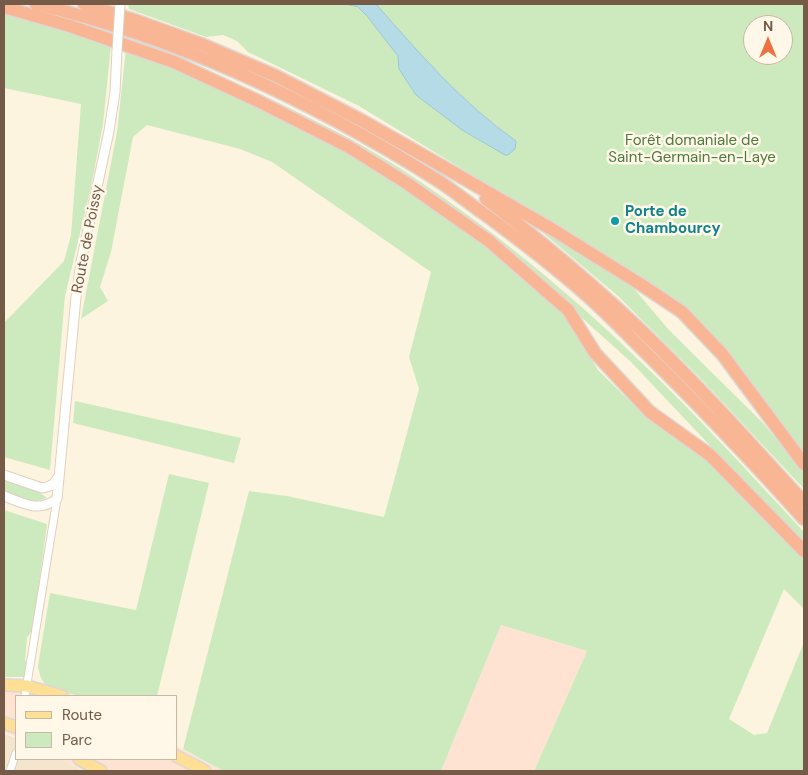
<!DOCTYPE html>
<html>
<head>
<meta charset="utf-8">
<style>
	body { margin:0 }
	#map { position:relative; width:808px; height:775px; overflow:hidden; background:#fdf4e0; font-family:"DM Sans",sans-serif }
	canvas { display:block }
	.frame { position:absolute; inset:0; border:5px solid #745a47; pointer-events:none }
	.legend { position:absolute; left:15px; top:695px; width:162px; height:65px; box-sizing:border-box; background:#fff7e7; border:1px solid #c7b8a7; margin:0; padding:6px 9px; list-style:none; font-size:15px; color:#745a47 }
	.legend li { display:flex; align-items:center; gap:10px; height:25px }
	.legend b { width:25px; border:1px solid #c7b8a7 }
	.north { position:absolute; left:743px; top:15px; width:50px; height:50px; box-sizing:border-box; background:#fff7e7; border:1px solid #c7b8a7; border-radius:50%; rotate:0deg; font-size:14px; font-weight:700; line-height:20px; text-align:center; color:#745a47 }
	.north::after { content:''; display:block; margin:auto; width:18px; height:22px; background:#eb7341; clip-path:polygon(50% 0,100% 100%,50% 72%,0 100%) }
</style>
</head>
<body>
<div id="map">
<canvas width="808" height="775"></canvas>
<div class="frame"></div>
<ul class="legend">
<li><b style="height:6px;background:#fedf96"></b>Route</li>
<li><b style="height:14px;background:#cdeabf"></b>Parc</li>
</ul>
<div class="north">N</div>
</div>
<script>
const ctx = document.querySelector('canvas').getContext('2d');
ctx.lineJoin = 'round';
function paint(path, color) {
  ctx.fillStyle = color;
  ctx.fill(path, 'evenodd');
}
function trace(path, color, width, dash) {
  ctx.strokeStyle = color;
  ctx.lineWidth = width;
  ctx.lineCap = dash ? 'butt' : 'round';
  ctx.setLineDash(dash || []);
  ctx.stroke(path);
}
function drawText(font, color, halo, rows, align = 'center') {
  ctx.font = font + ' "DM Sans",sans-serif';
  ctx.lineWidth = 5;
  ctx.setLineDash([]);
  ctx.textBaseline = 'middle';
  ctx.strokeStyle = halo;
  ctx.fillStyle = color;
  for (const [text, x, y, turn = 0] of rows) {
    ctx.save();
    ctx.translate(x, y);
    ctx.rotate((+turn || 0) * Math.PI / 180);
    ctx.textAlign = isNaN(turn) ? turn : align;
    if (halo) ctx.strokeText(text, 0, 0);
    ctx.fillText(text, 0, 0);
    ctx.restore();
  }
}
const residential = new Path2D(`
	M 4,734 L 16,738 L 16,759 L 61,759 L 83,771 L 4,771 Z`);
const commercial = new Path2D(`
	M 501,625 L 587,651 L 534,771 L 441,771 Z
	M 4,683 L 47,686 L 75,696 L 16,696 L 16,737 L 4,732 Z
	M 176,746 L 223,771 L 84,771 L 61,759 L 176,759 Z`);
const green = new Path2D(`
	M 128,4 L 804,4 L 804,464 L 732,359 L 618,264 L 359,106 L 248,52 L 237,41 L 223,35 L 206,37 L 129,9 ZM 753,25 L 783,25 L 783,55 L 753,55 Z
	M 4,11 L 111,45 L 103,124 L 91,187 L 65,296 L 50,470 L 4,457 L 4,323 L 64,261 L 71,235 L 81,104 L 4,88 Z
	M 126,49 L 178,68 L 302,127 L 374,168 L 511,264 L 566,316 L 598,370 L 649,420 L 700,453 L 804,558 L 804,609 L 784,589 L 729,719 L 754,735 L 767,733 L 804,642 L 804,771 L 534,771 L 587,651 L 501,625 L 441,771 L 223,771 L 183,749 L 249,491 L 287,496 L 384,517 L 419,389 L 409,357 L 431,272 L 272,162 L 240,149 L 147,125 L 133,137 L 111,252 L 100,287 L 108,301 L 81,319 L 117,132 Z
	M 223,77 C 283,105 343,132 398,167 C 486,224 567,290 642,363 C 699,417 751,475 804,532 L 804,545 L 631,362 L 573,310 L 420,186 L 221,79 Z
	M 529,221 L 568,245 L 611,274 L 615,271 L 636,291 L 669,330 L 763,423 L 804,473 L 804,489 L 701,379 L 619,297 Z
	M 75,401 L 241,438 L 234,463 L 73,423 Z
	M 169,474 L 209,483 L 157,696 C 127,696 75,702 48,686 C 41,682 39,673 38,666 L 50,593 L 136,610 Z
	M 4,479 L 39,492 L 47,498 L 33,502 L 4,492 Z
	M 4,510 L 47,524 L 33,629 L 27,638 L 25,660 L 28,664 L 25,677 L 4,677 Z`);
const water = new Path2D(`
	M 345,4 L 376,4 C 419,53 462,103 516,141 L 515,149 L 508,155 L 505,155 L 462,130 L 416,95 L 399,69 L 398,56 L 367,16 L 358,7 Z`);
const minor = new Path2D(`
	M 25,696 L 57,499
	M 10,771 L 16,753`);
const tertiary = new Path2D(`
	M 4,475 L 42,488 C 51,487 55,483 59,476
	M 4,496 C 23,503 38,513 57,499 L 76,297 L 81,262 L 109,131 L 115,92 L 117,51`);
const primary = new Path2D(`
	M 4,685 L 27,686 L 62,696
	M 4,723 L 16,727
	M 176,756 L 205,771
	M 79,759 L 101,771`);
const motorway = new Path2D(`
	M 36,4 C 178,38 314,102 437,180 C 453,190 467,202 483,213 C 517,238 551,264 583,292 C 603,309 622,329 641,348 C 697,403 751,460 804,519
	M 84,4 L 137,21 L 201,44 L 276,76 L 361,120 L 442,166 L 555,231 L 640,284 L 682,312 L 722,354 L 804,464
	M 4,7 L 70,26 L 174,62 L 258,101 L 349,147 L 408,184 L 489,241 L 568,310 L 595,353 L 650,412 L 710,455 L 804,551
	M 486,199 C 554,251 620,307 680,369 C 723,412 763,458 804,502`);
const tertiaryBridge = new Path2D(`
	M 117,51 L 120,4`);
const markers = [
	[615,221,5,"#0f9aa8"]
];
const parkNames = [
	["Forêt domaniale de",692,141],
	["Saint-Germain-en-Laye",692,158]
];
const cultureNames = [
	["Porte de",625,212],
	["Chambourcy",625,229]
];
const streetNames = [
	["Route de Poissy",88,239,-79]
];
paint(residential, '#f4e6ce');
paint(commercial, '#fee3d3');
paint(green, '#cdeabf');
paint(water, '#b5dbe6');
trace(water, '#9acad8', 1);
trace(minor, '#e1d0bc', 9);
trace(tertiary, '#e1d0bc', 11);
trace(primary, '#ded7d3', 14);
trace(motorway, '#ded7d3', 15);
trace(minor, '#fff', 7);
trace(tertiary, '#fff', 9);
trace(primary, '#fedf96', 11);
trace(motorway, '#f9b695', 12);
trace(tertiaryBridge, '#e1d0bc', 11, []);
trace(tertiaryBridge, '#fff', 9);
for (const [x, y, r, color] of markers) {
  const dot = new Path2D();
  dot.arc(x, y, r, 0, 2 * Math.PI);
  ctx.fillStyle = color;
  ctx.fill(dot);
  trace(dot, '#fff7e7', 2);
}
drawText('15px', '#4c7a3f', '#fff7e7', parkNames);
drawText('bold 15px', '#0d838f', '#fff7e7', cultureNames, 'left');
drawText('15px', '#745a47', '#fff7e7', streetNames);
</script>
</body>
</html>
